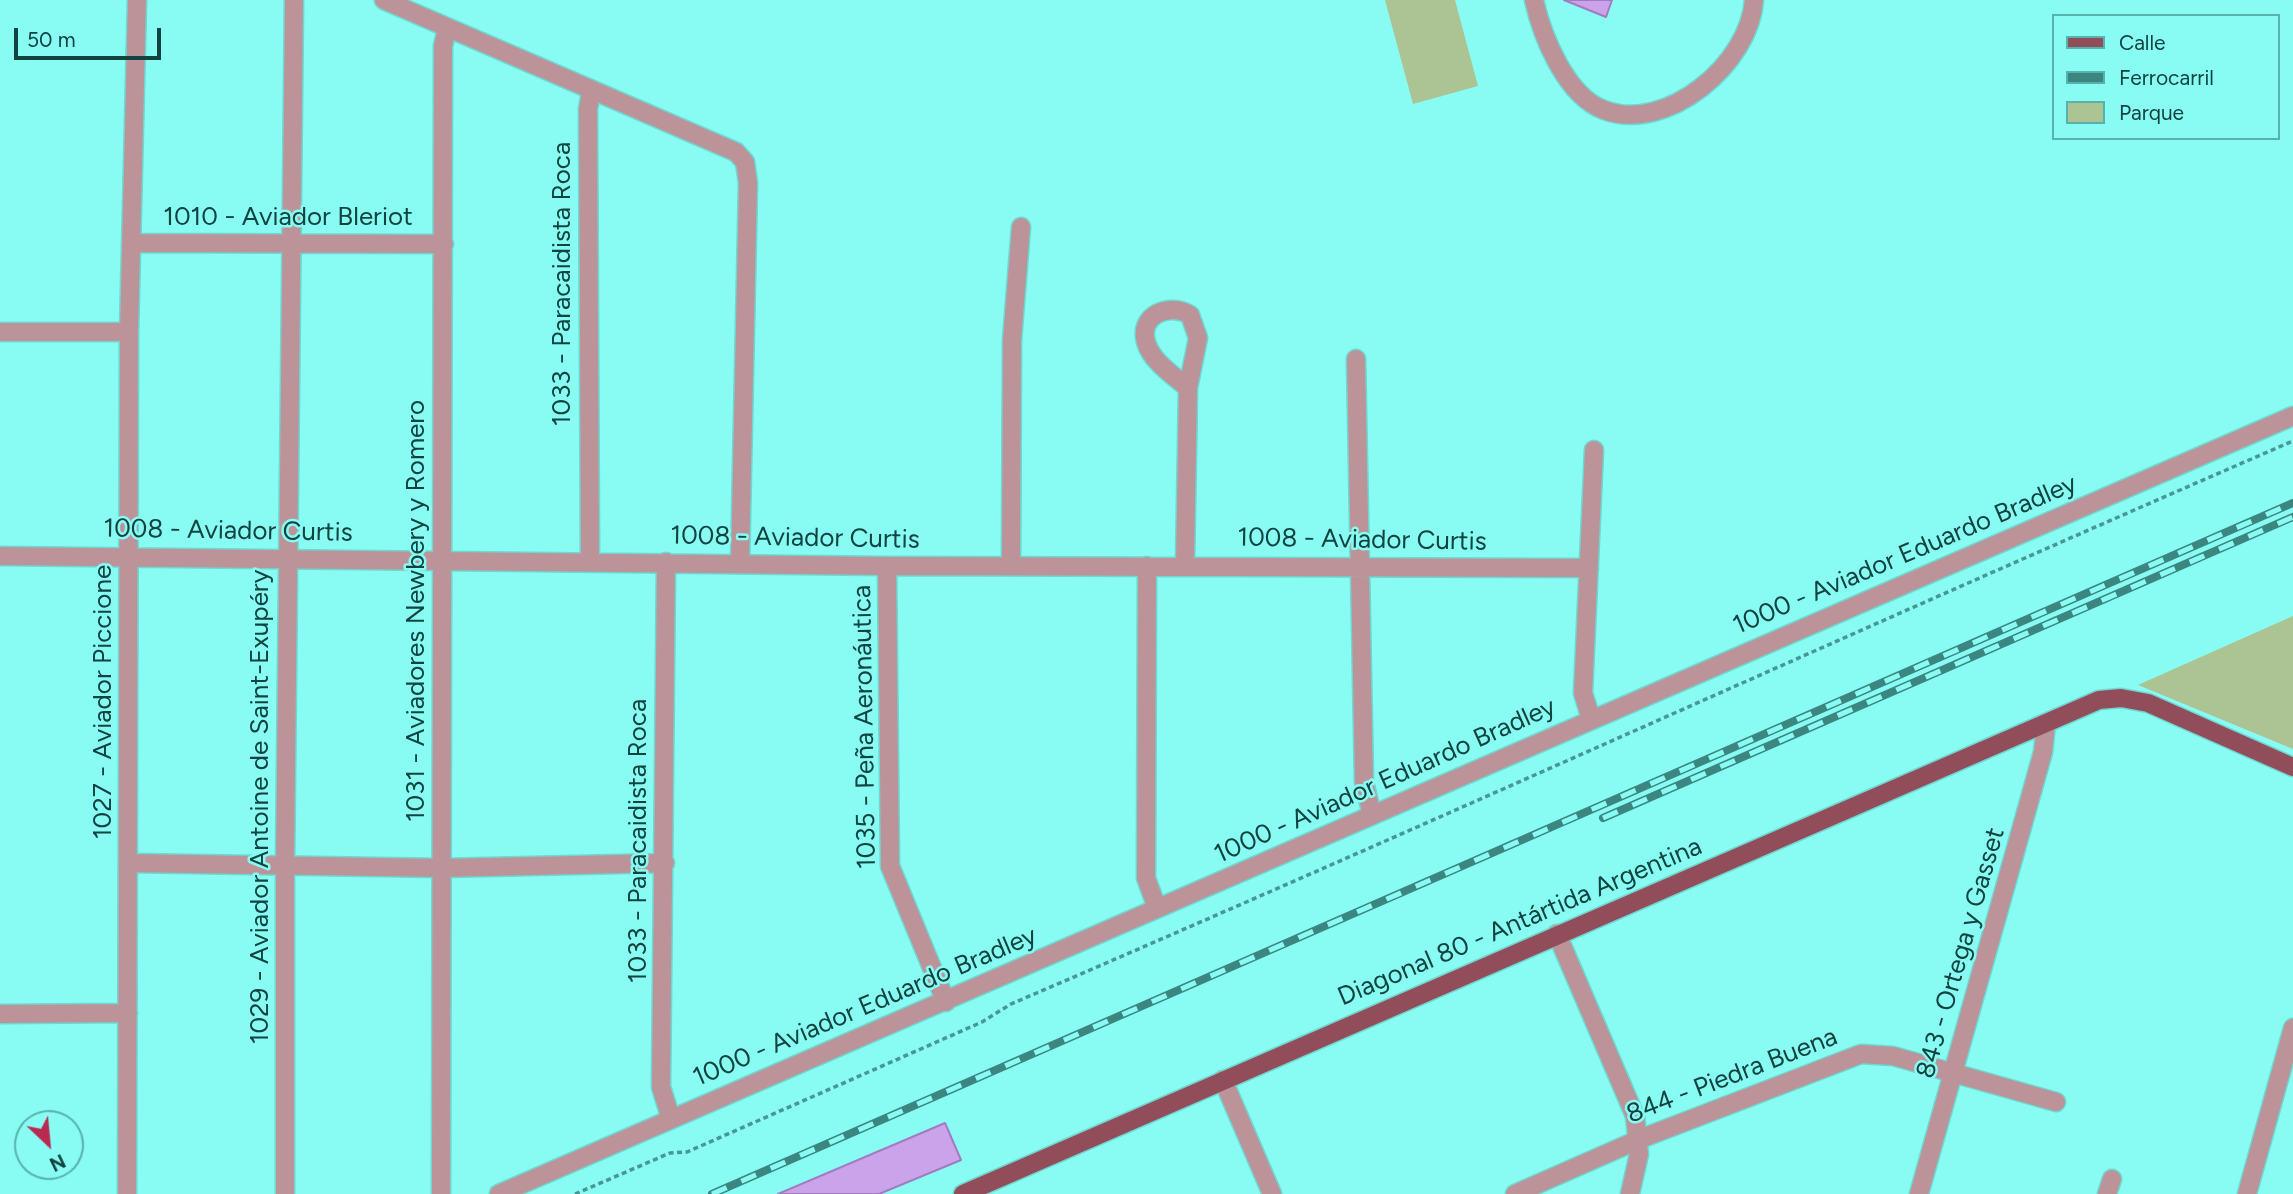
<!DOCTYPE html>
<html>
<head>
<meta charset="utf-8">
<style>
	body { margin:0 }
	#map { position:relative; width:2293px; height:1194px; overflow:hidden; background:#88fbf3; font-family:Figtree,sans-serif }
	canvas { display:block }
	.legend { position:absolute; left:2052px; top:14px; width:228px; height:126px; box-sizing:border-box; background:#88fbf3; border:2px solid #58b2ac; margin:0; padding:9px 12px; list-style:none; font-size:21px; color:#114441 }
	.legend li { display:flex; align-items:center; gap:14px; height:35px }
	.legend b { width:35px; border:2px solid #58b2ac }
	.north { position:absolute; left:14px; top:1110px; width:70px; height:70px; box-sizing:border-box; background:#88fbf3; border:2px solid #58b2ac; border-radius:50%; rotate:154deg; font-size:19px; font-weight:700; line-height:28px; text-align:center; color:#114441 }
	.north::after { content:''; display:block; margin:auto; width:24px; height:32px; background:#b92a53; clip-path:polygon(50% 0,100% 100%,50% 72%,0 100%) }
	.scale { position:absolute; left:14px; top:28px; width:147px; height:32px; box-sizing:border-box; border:4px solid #114441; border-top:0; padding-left:9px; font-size:21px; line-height:24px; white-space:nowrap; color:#114441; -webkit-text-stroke:5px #88fbf3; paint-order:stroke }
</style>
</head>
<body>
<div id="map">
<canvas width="2293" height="1194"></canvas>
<ul class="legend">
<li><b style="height:9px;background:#924d5a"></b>Calle</li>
<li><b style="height:9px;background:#3c8681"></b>Ferrocarril</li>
<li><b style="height:19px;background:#acc493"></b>Parque</li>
</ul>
<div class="north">N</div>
<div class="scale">50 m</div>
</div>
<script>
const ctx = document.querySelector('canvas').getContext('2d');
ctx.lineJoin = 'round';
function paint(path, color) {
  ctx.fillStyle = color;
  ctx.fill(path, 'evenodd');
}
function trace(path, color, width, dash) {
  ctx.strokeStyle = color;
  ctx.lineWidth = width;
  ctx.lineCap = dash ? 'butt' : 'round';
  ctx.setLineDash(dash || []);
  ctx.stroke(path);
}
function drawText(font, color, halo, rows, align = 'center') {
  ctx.font = font + ' Figtree,sans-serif';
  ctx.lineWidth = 5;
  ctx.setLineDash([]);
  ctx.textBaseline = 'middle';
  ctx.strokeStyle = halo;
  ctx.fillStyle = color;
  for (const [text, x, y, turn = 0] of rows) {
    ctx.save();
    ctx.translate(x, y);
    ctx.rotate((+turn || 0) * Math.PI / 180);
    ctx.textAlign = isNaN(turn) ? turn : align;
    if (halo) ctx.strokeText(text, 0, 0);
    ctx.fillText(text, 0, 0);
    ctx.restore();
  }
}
const green = new Path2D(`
	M 1385,0 L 1455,0 L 1478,86 L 1413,104 Z
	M 2293,616 L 2293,749 L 2138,685 Z`);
const building = new Path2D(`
	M 1564,0 L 1612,0 L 1606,17 Z
	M 945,1123 L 961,1160 L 879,1194 L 778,1194 Z`);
const path = new Path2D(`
	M 575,1194 L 670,1153 L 687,1152 L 982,1022 L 1011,1004 C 1440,820 1865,626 2293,441`);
const minor = new Path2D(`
	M 384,0 L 736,152 L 745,162 L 748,183 L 740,563
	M 1534,0 C 1542,36 1566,96 1604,110 C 1667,134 1750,63 1754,0
	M 132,243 L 444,244
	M 0,332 L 129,332
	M 1356,359 L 1364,782 L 1372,815
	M 0,556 L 887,566 L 1589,568
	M 590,561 L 588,109 L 591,92
	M 666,562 L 661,1087 L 671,1119
	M 1185,564 L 1188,388 L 1198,338 L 1190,315 C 1170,302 1138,315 1146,342 C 1151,361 1174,376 1188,388
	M 1011,565 L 1012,340 L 1021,227
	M 887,566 L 890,866 L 946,1002
	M 1147,566 L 1146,878 L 1157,908
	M 1591,719 L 1583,693 L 1594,450
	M 128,863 L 442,868 L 665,863
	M 1557,934 L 1635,1116 L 1639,1154 L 1630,1194
	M 0,1014 L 128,1013
	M 1223,1080 L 1272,1194
	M 127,1194 L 129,332 L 137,0
	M 285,1194 L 285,865 L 294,0
	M 441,1194 L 443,46 L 447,29
	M 499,1194 L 2293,416
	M 1515,1194 L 1640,1139 L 1861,1054 L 1893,1056 L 2056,1102
	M 1919,1194 L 2043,752 L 2046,724
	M 2107,1194 L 2112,1179
	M 2247,1194 L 2293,1028`);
const major = new Path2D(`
	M 963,1194 L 2099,700 L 2121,698 L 2148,703 L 2293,767`);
const rail = new Path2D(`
	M 1603,818 L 2293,517
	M 712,1194 L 2293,503`);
const streetNames = [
	["1010 - Aviador Bleriot",288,217],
	["1033 - Paracaidista Roca",562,284,-90],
	["1008 - Aviador Curtis",228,531,1],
	["1008 - Aviador Curtis",795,538,1],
	["1008 - Aviador Curtis",1362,540,1],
	["1000 - Aviador Eduardo Bradley",1905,555,-23],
	["1031 - Aviadores Newbery y Romero",416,611,-90],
	["1027 - Aviador Piccione",103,702,-90],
	["1035 - Peña Aeronáutica",865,727,-91],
	["1000 - Aviador Eduardo Bradley",1385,781,-24],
	["1029 - Aviador Antoine de Saint-Exupéry",260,807,-90],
	["1033 - Paracaidista Roca",638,841,-90],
	["Diagonal 80 - Antártida Argentina",1520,922,-23],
	["843 - Ortega y Gasset",1961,953,-74],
	["1000 - Aviador Eduardo Bradley",865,1007,-23],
	["844 - Piedra Buena",1732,1076,-21]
];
paint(green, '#acc493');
paint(building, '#cba3eb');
trace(building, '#a27cbf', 2);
trace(minor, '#70d6cf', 21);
trace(major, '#70d6cf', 21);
trace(path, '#479792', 3.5, [5, 3.5]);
trace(minor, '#bb9398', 18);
trace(major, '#924d5a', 18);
trace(rail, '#3c8681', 8);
trace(rail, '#88fbf3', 5, [16]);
drawText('26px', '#114441', '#88fbf3', streetNames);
</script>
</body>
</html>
